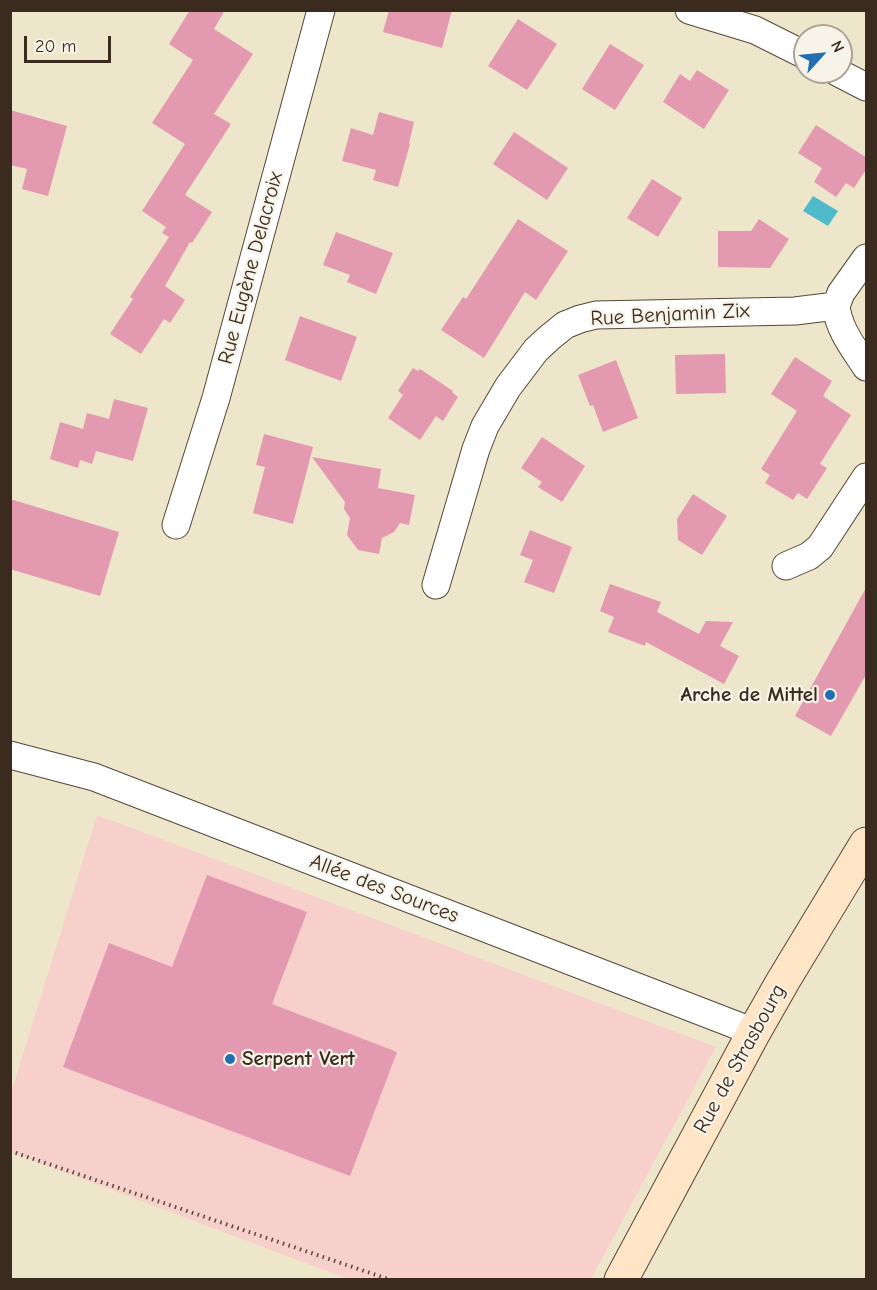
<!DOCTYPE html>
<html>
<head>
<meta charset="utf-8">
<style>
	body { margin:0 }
	#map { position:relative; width:877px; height:1290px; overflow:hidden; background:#eee6cb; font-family:"Comic Neue",sans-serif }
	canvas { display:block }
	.frame { position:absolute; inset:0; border:12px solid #3b2a1e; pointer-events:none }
	.north { position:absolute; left:793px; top:24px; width:60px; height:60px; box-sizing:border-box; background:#f7f3e8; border:2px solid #aca397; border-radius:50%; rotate:63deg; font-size:16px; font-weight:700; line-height:24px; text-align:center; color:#3b2a1e }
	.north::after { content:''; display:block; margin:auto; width:21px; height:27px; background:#1f6fb2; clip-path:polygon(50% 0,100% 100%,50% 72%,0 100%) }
	.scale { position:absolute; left:24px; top:36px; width:87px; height:27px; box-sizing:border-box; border:3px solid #3b2a1e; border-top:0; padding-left:8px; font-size:18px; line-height:21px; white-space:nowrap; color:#3b2a1e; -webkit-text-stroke:4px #f7f3e8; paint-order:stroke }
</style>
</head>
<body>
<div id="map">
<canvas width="877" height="1290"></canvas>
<div class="frame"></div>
<div class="north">N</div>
<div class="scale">20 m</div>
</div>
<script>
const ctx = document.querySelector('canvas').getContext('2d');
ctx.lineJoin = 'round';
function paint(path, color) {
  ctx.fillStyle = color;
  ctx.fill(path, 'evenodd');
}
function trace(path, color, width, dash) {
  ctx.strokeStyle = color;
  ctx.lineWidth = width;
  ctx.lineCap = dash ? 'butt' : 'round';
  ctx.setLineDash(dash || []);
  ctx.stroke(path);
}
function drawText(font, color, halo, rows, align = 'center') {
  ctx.font = font + ' "Comic Neue",sans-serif';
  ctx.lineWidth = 4.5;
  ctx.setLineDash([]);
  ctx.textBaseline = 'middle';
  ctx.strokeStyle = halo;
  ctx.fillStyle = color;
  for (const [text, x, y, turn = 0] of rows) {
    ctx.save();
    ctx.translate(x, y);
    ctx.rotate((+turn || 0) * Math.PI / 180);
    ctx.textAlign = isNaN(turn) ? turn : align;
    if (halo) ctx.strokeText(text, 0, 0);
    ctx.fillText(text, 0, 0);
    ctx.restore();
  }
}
const built = new Path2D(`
	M 97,815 L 716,1047 L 591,1279 L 348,1279 L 11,1152 L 11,1093 Z`);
const water = new Path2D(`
	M 813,196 L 838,211 L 828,226 L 803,211 Z`);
const building = new Path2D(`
	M 190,10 L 225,10 L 214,29 L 253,54 L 214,114 L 231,124 L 185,195 L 212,212 L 192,243 L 190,242 L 165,286 L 185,300 L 170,323 L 164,319 L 141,354 L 110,334 L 133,299 L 130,297 L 169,237 L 162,233 L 166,227 L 142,211 L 185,144 L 152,123 L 193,60 L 169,44 Z
	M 389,10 L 452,10 L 442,48 L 383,32 Z
	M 518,19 L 557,44 L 527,90 L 488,66 Z
	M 610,44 L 644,65 L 615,110 L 582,89 Z
	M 697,70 L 729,90 L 704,129 L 663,102 L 680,74 L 690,81 Z
	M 10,110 L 67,126 L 48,196 L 22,189 L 27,169 L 10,165 Z
	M 379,112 L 414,122 L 409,144 L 410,144 L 398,187 L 373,180 L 376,170 L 342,161 L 351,128 L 373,135 Z
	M 816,125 L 867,158 L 867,168 L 854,188 L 846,183 L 836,197 L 814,182 L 822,168 L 798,153 Z
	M 514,132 L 568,168 L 547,200 L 493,164 Z
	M 652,179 L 682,198 L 658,237 L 627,218 Z
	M 518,219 L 568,251 L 536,300 L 525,292 L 484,358 L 441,330 L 463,297 L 466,299 Z
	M 759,219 L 789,239 L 770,268 L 718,267 L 718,231 L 751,231 Z
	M 336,232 L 393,253 L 376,294 L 347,282 L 350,275 L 323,265 Z
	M 300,316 L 357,337 L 341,381 L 285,360 Z
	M 725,354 L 726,393 L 676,394 L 675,355 Z
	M 795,357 L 832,381 L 823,396 L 851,415 L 820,464 L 827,468 L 807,499 L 798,493 L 793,500 L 765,483 L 770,475 L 761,469 L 797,411 L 771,394 Z
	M 616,360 L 638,418 L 603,432 L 593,405 L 590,406 L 578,375 Z
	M 413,368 L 418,371 L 420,369 L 453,391 L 452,392 L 458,397 L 443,421 L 436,416 L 420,440 L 388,418 L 403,395 L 398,391 Z
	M 114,399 L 148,408 L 133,461 L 96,451 L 92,464 L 80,460 L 78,468 L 50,459 L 60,422 L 83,429 L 87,413 L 109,419 Z
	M 264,434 L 313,447 L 293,524 L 253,513 L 265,467 L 256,465 Z
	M 542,437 L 585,466 L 562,502 L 538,487 L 542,482 L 521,468 Z
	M 312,457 L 381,469 L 378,488 L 415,495 L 409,525 L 400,523 L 394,532 L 382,538 L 379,554 L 358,550 L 347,535 L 350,518 L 344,509 L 345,502 Z
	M 693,494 L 727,516 L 702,555 L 678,540 L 677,519 Z
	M 10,499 L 119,532 L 100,596 L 10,569 Z
	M 530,530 L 572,547 L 554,593 L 524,582 L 533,560 L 520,555 Z
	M 610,584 L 661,602 L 657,612 L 699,634 L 706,621 L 733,622 L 720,646 L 739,656 L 724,684 L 646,642 L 645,646 L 608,632 L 614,617 L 600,611 Z
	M 867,586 L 867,673 L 831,736 L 795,716 Z
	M 207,875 L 307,912 L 272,1004 L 397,1052 L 350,1176 L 63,1067 L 109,943 L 172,967 Z`);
const path = new Path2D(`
	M 10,1151 L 391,1280`);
const street = new Path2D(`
	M 689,10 L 755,30 L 805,55
	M 837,72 L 866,87
	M 836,306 C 839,330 853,347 866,367
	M 176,525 L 216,398 L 321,10
	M 786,566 L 809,556 L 820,547 L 866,477
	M 436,585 L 476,449 L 485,426 L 508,387 L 536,350 L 549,338 L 565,325 L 580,319 L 596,315 L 795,311 L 836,306 L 841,293 L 866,258
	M 10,755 L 94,777 L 754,1032`);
const secondary = new Path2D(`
	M 621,1280 L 754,1032 L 783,981 L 866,844`);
const markers = [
	[830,695,6,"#1f6fb2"],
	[230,1059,6,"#1f6fb2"]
];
const streetNames = [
	["Rue Eugène Delacroix",251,268,-75],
	["Rue Benjamin Zix",670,315,-3],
	["Allée des Sources",384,889,21],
	["Rue de Strasbourg",740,1059,-61]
];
const poiNames = [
	["Arche de Mittel",818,695],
	["Serpent Vert",242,1059,"left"]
];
paint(built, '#f7d0cc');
paint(water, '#4fbbca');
paint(building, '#e399b0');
trace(street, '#564638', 29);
trace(secondary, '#564638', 35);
trace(path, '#564638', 4, [1.5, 4.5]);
trace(street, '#fff', 27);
trace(secondary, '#fde5c5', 33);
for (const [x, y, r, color] of markers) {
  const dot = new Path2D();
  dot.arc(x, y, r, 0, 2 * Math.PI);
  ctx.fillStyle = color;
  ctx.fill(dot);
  trace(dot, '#f7f3e8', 2);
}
drawText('21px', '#3b2a1e', '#f7f3e8', streetNames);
drawText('bold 21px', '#3b2a1e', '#f7f3e8', poiNames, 'right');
</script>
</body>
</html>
